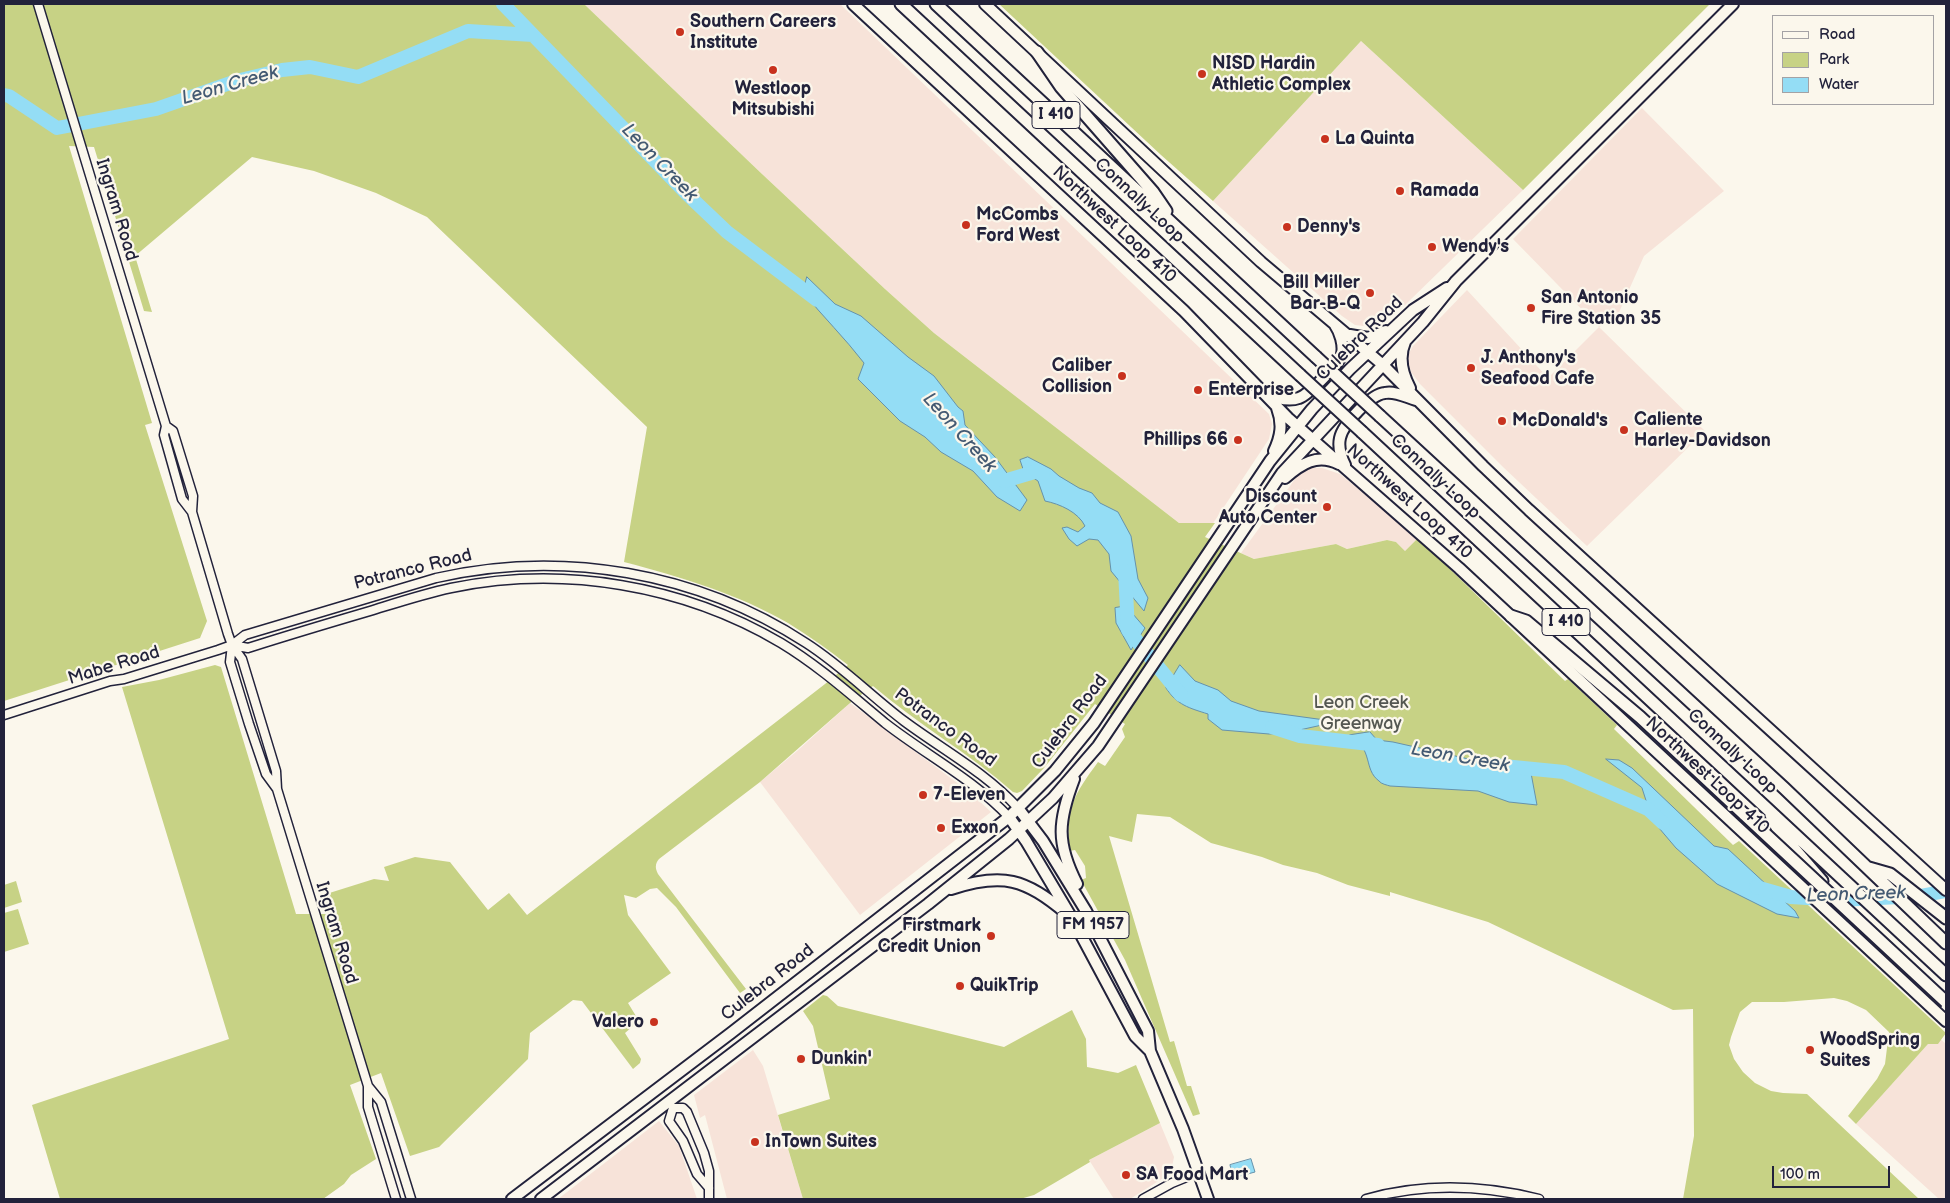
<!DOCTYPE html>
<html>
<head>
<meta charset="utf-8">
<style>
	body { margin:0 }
	#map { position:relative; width:1950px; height:1203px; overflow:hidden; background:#fbf7ec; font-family:"Balsamiq Sans",sans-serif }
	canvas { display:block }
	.frame { position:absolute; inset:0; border:5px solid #22223b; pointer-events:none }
	.legend { position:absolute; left:1772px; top:15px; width:162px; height:90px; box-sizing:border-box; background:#fbf7ec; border:1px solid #a4a2a5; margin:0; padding:6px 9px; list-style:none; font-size:15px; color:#22223b }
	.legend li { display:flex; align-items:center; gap:10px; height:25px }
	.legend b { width:25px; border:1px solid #a4a2a5 }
	.scale { position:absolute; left:1772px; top:1166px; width:118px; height:22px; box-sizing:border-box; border:2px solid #22223b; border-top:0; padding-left:6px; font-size:15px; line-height:18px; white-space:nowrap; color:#22223b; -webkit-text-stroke:4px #fbf7ec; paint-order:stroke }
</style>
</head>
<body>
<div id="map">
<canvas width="1950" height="1203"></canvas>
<div class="frame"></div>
<ul class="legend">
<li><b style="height:6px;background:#fbf7ec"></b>Road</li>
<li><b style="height:14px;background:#c7d285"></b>Park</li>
<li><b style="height:14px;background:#94ddf5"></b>Water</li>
</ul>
<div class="scale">100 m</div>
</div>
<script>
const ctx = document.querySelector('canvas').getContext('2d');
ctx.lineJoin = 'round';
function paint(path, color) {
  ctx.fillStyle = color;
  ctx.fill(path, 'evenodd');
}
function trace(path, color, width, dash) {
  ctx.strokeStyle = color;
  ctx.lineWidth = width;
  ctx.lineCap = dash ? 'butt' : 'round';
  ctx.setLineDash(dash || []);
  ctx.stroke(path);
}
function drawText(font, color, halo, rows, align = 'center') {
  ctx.font = font + ' "Balsamiq Sans",sans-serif';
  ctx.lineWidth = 4.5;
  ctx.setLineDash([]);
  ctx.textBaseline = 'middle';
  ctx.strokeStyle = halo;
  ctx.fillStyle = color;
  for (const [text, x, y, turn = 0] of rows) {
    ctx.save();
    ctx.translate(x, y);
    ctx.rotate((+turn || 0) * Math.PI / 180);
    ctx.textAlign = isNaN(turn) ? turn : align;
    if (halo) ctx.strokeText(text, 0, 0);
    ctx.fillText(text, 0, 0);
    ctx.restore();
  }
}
const built = new Path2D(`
	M 584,4 L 840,4 L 1269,414 L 1272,424 L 1269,439 L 1204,537 L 1179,523 L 934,333 L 885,289 L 762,174 Z
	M 1361,41 L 1523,190 L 1404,306 L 1371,327 L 1355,325 L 1342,316 L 1213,201 Z
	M 1642,108 L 1724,191 L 1644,256 L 1616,319 L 1599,327 L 1705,431 L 1587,546 L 1503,467 L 1420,384 L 1411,372 L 1408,362 L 1409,353 L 1413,346 L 1467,290 L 1548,378 L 1599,327 L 1513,239 Z
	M 1312,468 L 1322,468 L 1340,474 L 1418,538 L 1405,551 L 1396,542 L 1387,540 L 1347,549 L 1336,544 L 1254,559 L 1241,553 L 1298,475 L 1304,470 Z
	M 850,703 L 972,794 L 991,812 L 860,915 L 760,782 L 797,751 Z
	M 1936,1035 L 1946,1044 L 1946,1199 L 1939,1199 L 1856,1124 Z
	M 753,1050 L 763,1066 L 803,1199 L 727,1199 L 705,1115 L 700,1118 L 694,1095 Z
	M 659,1121 L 679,1146 L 697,1199 L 558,1199 Z
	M 1160,1123 L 1174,1157 L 1172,1167 L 1168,1175 L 1130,1199 L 1114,1199 L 1089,1160 Z`);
const green = new Path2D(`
	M 4,4 L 584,4 L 762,174 L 885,289 L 934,333 L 1179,523 L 1215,523 L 1205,537 L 1254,559 L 1336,544 L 1347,549 L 1387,540 L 1396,542 L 1405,551 L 1418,538 L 1565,681 L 1568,679 L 1617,725 L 1614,729 L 1733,845 L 1739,841 L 1946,1033 L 1938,1044 L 1928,1044 L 1856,1124 L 1848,1116 L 1877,1079 L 1885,1064 L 1889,1032 L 1866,1010 L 1847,1001 L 1834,998 L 1784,1002 L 1752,1002 L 1740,1012 L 1731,1037 L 1729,1045 L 1734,1059 L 1743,1072 L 1755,1083 L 1771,1091 L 1783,1093 L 1807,1094 L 1919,1199 L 1683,1199 L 1694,1136 L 1693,1009 L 1673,1010 L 1488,922 L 1390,892 L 1390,896 L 1348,885 L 1317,873 L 1283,865 L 1262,857 L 1211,843 L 1170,817 L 1137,814 L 1132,842 L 1109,836 L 1170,1042 L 1174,1041 L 1187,1086 L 1191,1086 L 1200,1114 L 1193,1116 L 1125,960 L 1081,880 L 1086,878 L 1085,866 L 1075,850 L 1069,851 C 1066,808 1073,796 1098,762 L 1105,766 L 1125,737 L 1122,729 L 1125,724 L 1095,704 L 1044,768 L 1022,791 L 1017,793 L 1013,792 C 969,753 917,724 873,686 L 850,703 L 760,782 L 659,859 C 655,864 655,868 658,874 L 746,989 L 740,993 L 676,907 L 657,888 L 650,889 L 636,898 L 624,895 L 628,915 L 671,973 L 628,1003 L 639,1021 L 625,1033 L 641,1059 L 640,1063 L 633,1069 L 582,1001 L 573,1000 L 530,1033 L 528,1059 L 439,1147 L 410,1156 L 381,1073 L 350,1085 L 376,1159 L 351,1175 L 344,1184 L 323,1199 L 60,1199 L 32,1105 L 229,1039 L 122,687 L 159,680 L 215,665 L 221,667 L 296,914 L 329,914 L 323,895 L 374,879 L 389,881 L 384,867 L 415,857 L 450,862 L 488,910 L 509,893 L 527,915 L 825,684 L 848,665 C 829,650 809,636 788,623 C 738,594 681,577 624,562 L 647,427 L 427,217 L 376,193 L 314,171 L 252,157 L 135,256 L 152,312 L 144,311 L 94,147 L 69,146 L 152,423 L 145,425 L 207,621 L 200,638 L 4,701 Z
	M 999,4 L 1710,4 L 1523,190 L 1361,41 L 1213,201 L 1161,155 Z
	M 16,881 L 22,902 L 4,908 L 4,885 Z
	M 18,909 L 29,944 L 4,952 L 4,913 Z
	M 823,995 L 827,996 L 838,1006 L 1004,1047 L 1072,1010 L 1086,1039 L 1087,1067 L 1118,1073 L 1136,1065 L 1160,1123 L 1089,1160 L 1090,1162 L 1034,1195 L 1020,1199 L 803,1199 L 778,1115 L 830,1099 L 813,1026 L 803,1011 Z`);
const water = new Path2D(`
	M 807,277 L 835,304 L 861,316 L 908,357 L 934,376 L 958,407 L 963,411 L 965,425 L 995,457 L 1027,500 L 1020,511 L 997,497 L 973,471 L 941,452 L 925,437 L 900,421 L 858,379 L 864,363 C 845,338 823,317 803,292 Z
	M 1028,457 L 1051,469 L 1059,476 L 1079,488 L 1092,493 L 1100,503 L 1118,512 L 1131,536 L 1138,579 L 1148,598 L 1144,611 L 1111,571 L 1109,554 L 1098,540 L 1089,539 L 1077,546 L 1069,539 L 1062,528 L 1067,527 L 1078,532 L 1085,526 C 1078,512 1060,504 1045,501 L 1038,481 L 1024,472 L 1020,460 Z
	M 1126,606 L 1145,628 L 1131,650 L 1116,623 L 1115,608 Z
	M 1180,665 L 1195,681 L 1218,690 L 1231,701 L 1259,711 L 1325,720 L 1322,725 L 1286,733 L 1269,734 L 1222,730 L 1208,719 L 1208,714 C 1189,708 1177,705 1166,688 Z
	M 1370,732 L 1377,740 L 1393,742 L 1531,773 L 1537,805 L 1509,802 L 1478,791 L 1390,786 C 1387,785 1381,784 1379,781 C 1363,769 1374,750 1350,735 Z
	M 1606,759 L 1619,760 L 1632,768 L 1714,846 L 1728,849 L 1795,911 L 1799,918 L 1777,914 L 1717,884 L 1676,848 L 1659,828 L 1650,813 L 1642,788 Z
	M 1251,1159 L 1255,1172 L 1233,1178 L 1230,1165 Z`);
const river = new Path2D(`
	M 503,4 L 533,35
	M 4,95 L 9,96 L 57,128 L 156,109 L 236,81 L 282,70 L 310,67 L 358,77 L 468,31 L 533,35 L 686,193 L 727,232 L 817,300
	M 997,474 L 1004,481 L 1038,471 L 1043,475
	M 1125,571 L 1128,630 L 1181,695
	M 1272,727 L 1300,736 L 1378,745
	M 1483,764 L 1564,772 L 1648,809 L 1663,823
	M 1756,887 L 1791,897 L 1839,900 L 1920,896 L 1946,891`);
const minor = new Path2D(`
	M 38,4 L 166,426 L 164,435 L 182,499 L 192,512
	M 166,426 L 173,431 L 193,496 L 192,512 L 228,634 L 232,645 L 242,659 L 276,771 L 277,789 L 368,1086 L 368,1107 L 396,1199
	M 232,645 L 248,648 C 289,635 329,623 370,611 C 396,603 423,594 451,588 C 563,565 683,585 781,643 C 819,666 851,695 885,723 C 926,755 973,779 1009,817
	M 232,645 L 230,662 L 249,724 L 266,774 L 277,789
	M 4,715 L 110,681 L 124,679 L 218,650 L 232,645 L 245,635 L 436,578 C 562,549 697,572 806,643 C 842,666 871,696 904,721 C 943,750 985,772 1018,808
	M 368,1086 L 381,1102 L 411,1199
	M 673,1108 L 683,1108 L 687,1112 L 704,1153 L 709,1171 L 709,1199
	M 673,1108 L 669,1121 L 683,1141 L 697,1174 L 709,1188
	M 1143,1199 L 1172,1183 L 1199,1172
	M 1366,1199 C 1423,1183 1483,1185 1539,1199`);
const major = new Path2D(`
	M 853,4 L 1184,311 L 1288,418 L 1459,568 L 1946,1021
	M 985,4 L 1261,262 L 1383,365 L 1483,466 L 1529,510 L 1946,890
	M 1350,335 L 1368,338 L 1386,331
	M 1405,342 C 1398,358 1402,373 1410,388
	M 1266,393 C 1276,398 1288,402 1299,398 C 1308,395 1340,363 1342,354 C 1344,345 1340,332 1335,325
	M 1274,451 C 1281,436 1283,424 1277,408
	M 1345,465 C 1341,457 1338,447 1340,438 C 1343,424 1371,394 1385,393 C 1395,391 1406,397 1416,400
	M 1285,478 C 1301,464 1317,453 1339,464
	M 1074,779 C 1058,821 1056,843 1077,884
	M 1018,808 L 1043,841 L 1086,911 L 1148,1031 L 1150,1051 L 1183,1129 L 1208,1199
	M 1009,817 L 1026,841 L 1073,920 L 1135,1036 L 1150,1051
	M 951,889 C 1003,872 1025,879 1066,913
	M 512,1199 L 731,1033 L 1009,817 L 1055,771 L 1094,723 L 1270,461 L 1312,409 L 1350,369 L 1413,310 L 1447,288
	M 541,1199 L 928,904 L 1009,839 L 1053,798 L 1098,746 L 1282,473 L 1423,322 L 1456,281 L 1733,4`);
const highway = new Path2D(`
	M 901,4 L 1300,375
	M 936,4 L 1316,357
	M 1037,52 L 1061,87 L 1153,192 L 1166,211
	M 1380,416 L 1784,788 L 1946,943
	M 1362,432 L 1946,975
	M 1511,616 L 1526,621 L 1640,717 L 1745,815
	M 1771,815 L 1778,830 L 1822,881
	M 1869,868 L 1890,874 L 1946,918`);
const highwayBridge = new Path2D(`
	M 1316,357 L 1380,416
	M 1300,375 L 1362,432
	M 1745,815 L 1946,1002`);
const markers = [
	[680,32,5,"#c8321e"],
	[773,70,5,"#c8321e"],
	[1202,74,5,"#c8321e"],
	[1325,139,5,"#c8321e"],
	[1400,191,5,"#c8321e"],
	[966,225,5,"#c8321e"],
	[1287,227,5,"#c8321e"],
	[1432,247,5,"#c8321e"],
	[1370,293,5,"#c8321e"],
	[1531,308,5,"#c8321e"],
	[1471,368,5,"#c8321e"],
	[1122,376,5,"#c8321e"],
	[1198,390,5,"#c8321e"],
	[1502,421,5,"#c8321e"],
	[1624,430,5,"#c8321e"],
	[1238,440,5,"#c8321e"],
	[1327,507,5,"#c8321e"],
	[923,795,5,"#c8321e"],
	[941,828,5,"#c8321e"],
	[991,936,5,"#c8321e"],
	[960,986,5,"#c8321e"],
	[654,1022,5,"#c8321e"],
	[1810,1050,5,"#c8321e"],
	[801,1059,5,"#c8321e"],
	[755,1142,5,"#c8321e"],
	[1126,1175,5,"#c8321e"]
];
const shields = [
	[1056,115,48],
	[1566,622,48],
	[1093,925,72]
];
const shieldNames = [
	["I 410",1056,115],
	["I 410",1566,622],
	["FM 1957",1093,925]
];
const poiNames = [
	["Southern Careers",690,22],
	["Institute",690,43],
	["NISD Hardin",1212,64],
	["Athletic Complex",1212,85],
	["Westloop",773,89,"center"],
	["Mitsubishi",773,110,"center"],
	["La Quinta",1335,139],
	["Ramada",1410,191],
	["McCombs",976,215],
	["Ford West",976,236],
	["Denny's",1297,227],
	["Wendy's",1442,247],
	["Bill Miller",1360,283,"right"],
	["Bar-B-Q",1360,304,"right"],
	["San Antonio",1541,298],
	["Fire Station 35",1541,319],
	["J. Anthony's",1481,358],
	["Seafood Cafe",1481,379],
	["Caliber",1112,366,"right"],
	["Collision",1112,387,"right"],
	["Enterprise",1208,390],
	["Caliente",1634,420],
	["Harley-Davidson",1634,441],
	["McDonald's",1512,421],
	["Phillips 66",1228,440,"right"],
	["Discount",1317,497,"right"],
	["Auto Center",1317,518,"right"],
	["7-Eleven",933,795],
	["Exxon",951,828],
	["Firstmark",981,926,"right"],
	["Credit Union",981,947,"right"],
	["QuikTrip",970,986],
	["Valero",644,1022,"right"],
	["WoodSpring",1820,1040],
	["Suites",1820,1061],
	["Dunkin'",811,1059],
	["InTown Suites",765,1142],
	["SA Food Mart",1136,1175]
];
const streetNames = [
	["Connally Loop",1139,201,43],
	["Ingram Road",116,210,73],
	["Northwest Loop 410",1114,225,43],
	["Culebra Road",1360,339,-44],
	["Connally Loop",1435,477,43],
	["Northwest Loop 410",1409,502,42],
	["Potranco Road",413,570,-14],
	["Mabe Road",114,666,-17],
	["Culebra Road",1070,722,-53],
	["Potranco Road",945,728,36],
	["Connally Loop",1732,752,43],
	["Northwest Loop 410",1707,776,43],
	["Ingram Road",336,933,73],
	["Culebra Road",768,983,-38]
];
const parkNames = [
	["Leon Creek",1361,703],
	["Greenway",1361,724]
];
const waterNames = [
	["Leon Creek",230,86,-16],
	["Leon Creek",659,163,46],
	["Leon Creek",959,433,48],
	["Leon Creek",1460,758,10],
	["Leon Creek",1856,895,-2]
];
paint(built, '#f7e3d9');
paint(green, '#c7d285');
paint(water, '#94ddf5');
trace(water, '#6692ab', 1);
trace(river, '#94ddf5', 14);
trace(minor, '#22223b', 11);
trace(major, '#22223b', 14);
trace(highway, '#22223b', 15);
trace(minor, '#fbf7ec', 8);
trace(major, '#fbf7ec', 10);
trace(highway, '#fbf7ec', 11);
trace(highwayBridge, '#22223b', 15, []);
trace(highwayBridge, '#fbf7ec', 11);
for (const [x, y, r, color] of markers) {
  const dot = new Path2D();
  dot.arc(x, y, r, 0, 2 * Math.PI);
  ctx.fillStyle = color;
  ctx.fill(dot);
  trace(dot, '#fbf7ec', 2);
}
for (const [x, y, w] of shields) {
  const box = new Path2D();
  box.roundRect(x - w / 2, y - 13.5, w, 27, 4);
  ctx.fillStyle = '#fbf7ec';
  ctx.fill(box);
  trace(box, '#22223b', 1);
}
drawText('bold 16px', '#22223b', null, shieldNames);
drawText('bold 18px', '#22223b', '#fbf7ec', poiNames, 'left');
drawText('18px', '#22223b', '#fbf7ec', streetNames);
drawText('18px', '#545751', '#fbf7ec', parkNames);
drawText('italic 19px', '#445a73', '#fbf7ec', waterNames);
</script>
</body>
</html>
